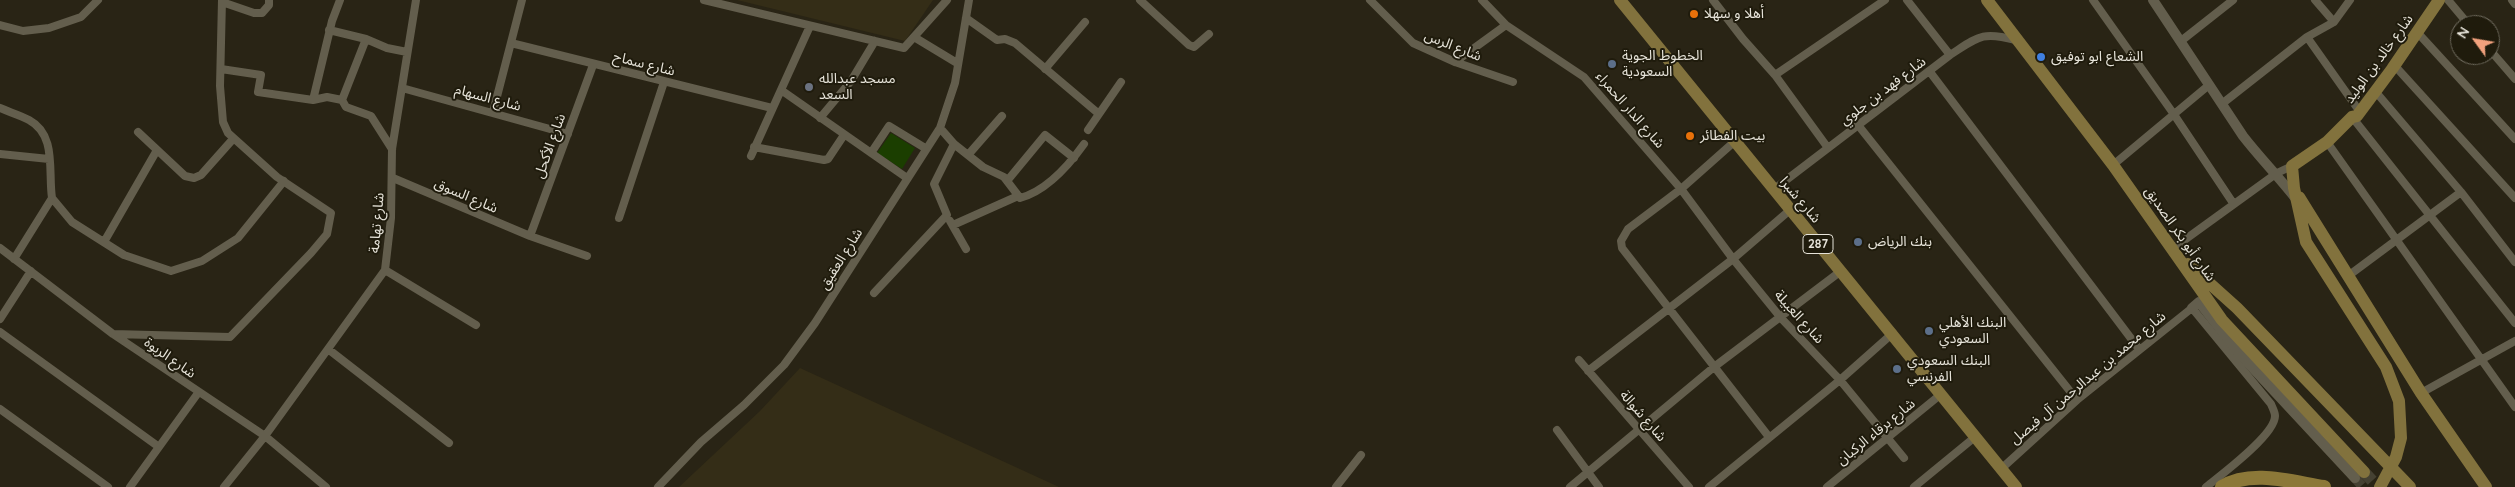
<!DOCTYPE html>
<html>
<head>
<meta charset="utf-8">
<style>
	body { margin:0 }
	#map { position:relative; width:2515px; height:487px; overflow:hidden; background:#292415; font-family:Quicksand,sans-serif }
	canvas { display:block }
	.north { position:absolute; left:2450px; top:15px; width:50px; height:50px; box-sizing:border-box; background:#1f1b0c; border:1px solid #6f6b5e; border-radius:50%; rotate:302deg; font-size:14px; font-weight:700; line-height:20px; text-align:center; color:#e6e3d9 }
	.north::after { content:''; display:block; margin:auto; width:18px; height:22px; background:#f1a17d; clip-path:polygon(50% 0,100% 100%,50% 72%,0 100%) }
</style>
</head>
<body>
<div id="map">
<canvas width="2515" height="487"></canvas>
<div class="north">N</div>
</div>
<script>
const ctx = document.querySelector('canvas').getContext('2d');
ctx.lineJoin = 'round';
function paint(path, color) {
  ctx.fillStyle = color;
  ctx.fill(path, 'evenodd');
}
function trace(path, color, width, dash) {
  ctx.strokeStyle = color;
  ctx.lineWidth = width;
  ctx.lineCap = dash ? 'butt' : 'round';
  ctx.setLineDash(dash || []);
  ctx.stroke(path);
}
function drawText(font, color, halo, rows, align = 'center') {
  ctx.font = font + ' Quicksand,"Noto Sans Arabic",sans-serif';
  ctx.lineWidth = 4;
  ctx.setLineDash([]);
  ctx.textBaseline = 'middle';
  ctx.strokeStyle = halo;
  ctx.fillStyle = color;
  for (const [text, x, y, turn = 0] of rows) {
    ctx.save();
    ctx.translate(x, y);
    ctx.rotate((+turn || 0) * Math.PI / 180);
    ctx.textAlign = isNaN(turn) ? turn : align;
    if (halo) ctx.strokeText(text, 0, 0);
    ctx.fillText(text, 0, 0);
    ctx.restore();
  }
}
const built = new Path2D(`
	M 737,0 L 933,0 L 905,41 Z
	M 800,368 L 1059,487 L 679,487 L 760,411 Z`);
const green = new Path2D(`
	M 891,133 L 915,148 L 902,169 L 877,153 Z`);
const tertiaryTunnel = new Path2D(`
	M 2355,478 L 2363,487`);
const primaryTunnel = new Path2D(`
	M 2364,472 L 2378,487`);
const minor = new Path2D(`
	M 704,0 L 904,48 L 947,0
	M 1140,0 L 1189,45 L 1194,47 L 1209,34
	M 1370,0 L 1413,43 L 1455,62 L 1513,82
	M 1482,0 L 1506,25 L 1584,77 L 1681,189 L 1733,259 L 1781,318 L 1840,380 L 1904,458
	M 1713,0 L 1743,39 L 1775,75 L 1828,148
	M 1907,0 L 1950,55
	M 2093,0 L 2173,113 L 2233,203
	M 2315,0 L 2334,22
	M 2448,0 L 2469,25
	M 2512,0 L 2515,4
	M 222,2 L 254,13 L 262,13 L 269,5 L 269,0
	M 966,18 L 997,40 L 1005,39 L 1015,43 L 1099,114
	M 0,25 L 23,31 L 49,28 L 81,17 L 98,0
	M 329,30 L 366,39
	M 2417,32 L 2515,139
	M 914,37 L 957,63
	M 2307,37 L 2360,112
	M 2181,41 L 2233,0
	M 511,43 L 772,108
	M 2490,50 L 2515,79
	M 1455,62 L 1506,25
	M 2395,66 L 2515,198
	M 221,69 L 261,75 L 258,92 L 313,100 L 327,97 L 342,100 L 346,107 L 371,116 L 392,149
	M 1045,69 L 1085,22
	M 1930,72 L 2139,349
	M 1775,75 L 1885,0
	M 402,88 L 568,134
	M 781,90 L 907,178
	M 2375,91 L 2461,192 L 2515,262
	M 313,100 L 332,21 L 340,0
	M 342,100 L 366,39 L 387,48 L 407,52
	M 2223,103 L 2307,37 L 2334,22 L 2350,0
	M 0,108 C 9,112 20,115 29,120 C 57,135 48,171 52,198
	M 493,112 L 522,0
	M 2352,117 L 2515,323
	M 820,118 L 851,81 L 875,41
	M 1858,125 L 2077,400
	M 940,128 L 954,144 L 983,167 L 1004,177 L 1020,198 C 1046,191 1069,165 1084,144
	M 1088,130 L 1121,82
	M 138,132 L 185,176 L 194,178 L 201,175 L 233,139
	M 1734,142 L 1681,189 L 1628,229 L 1621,241 L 1622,248 L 1769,437
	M 2327,142 L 2515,407
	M 754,147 L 824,160 L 828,159 L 844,135
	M 871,153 L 889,126 L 925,148
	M 0,154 L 49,159
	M 968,155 L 1002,116
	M 751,156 L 810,26
	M 2113,165 L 2209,85
	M 393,178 L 530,236 L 587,256
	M 1007,181 L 1045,135 L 1074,158
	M 1773,190 L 1950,55 C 1978,37 1982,31 2015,40
	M 619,218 L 664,82
	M 950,221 L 966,249
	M 953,225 L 1018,196
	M 530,236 L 593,65
	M 104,242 L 157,150
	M 0,248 L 113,334 L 265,436 L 326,487
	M 2172,249 L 2277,173 L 2292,166
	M 14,259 L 52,198 L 72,222 L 124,255 L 171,271 L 202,261 L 238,238 L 284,181
	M 385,270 L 476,325
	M 2348,276 L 2461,192
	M 874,293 L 947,215 L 934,184 L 954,144
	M 0,319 L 31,271
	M 0,332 L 159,447
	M 113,334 L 230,337 L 311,253 L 327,234 L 331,213 L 277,177 L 228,133 L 223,122 L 220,86 L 222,0
	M 328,349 L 449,443
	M 1579,360 L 1689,487
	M 1588,371 L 1733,259 L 1790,210
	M 2421,393 L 2515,341
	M 0,409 L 108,487
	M 1557,430 L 1599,487
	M 2001,469 L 2077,400 L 2192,308 L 2271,404 C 2272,407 2275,412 2275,416 C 2275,435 2221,475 2206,487
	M 130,487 L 198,393
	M 224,487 L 265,436 L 385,270 L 391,218 L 392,149 L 416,0
	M 658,487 L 701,442 L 744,405 L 784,365 L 815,323 L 940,128 L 955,83 L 969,0
	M 1336,487 L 1361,455
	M 1570,487 L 1714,367 L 1841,271
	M 1709,487 L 1840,380 L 1893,333
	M 1827,487 L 1940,395
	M 1914,487 L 1975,437`);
const tertiary = new Path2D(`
	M 2153,0 L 2243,136 C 2260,158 2279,177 2296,199
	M 2192,308 L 2199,302 L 2237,351 L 2355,478`);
const primary = new Path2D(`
	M 1620,0 C 1751,163 1885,324 2016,487
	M 1987,0 L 2113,165 L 2222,320 L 2364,472
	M 2299,197 L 2421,393 L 2486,487
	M 2188,264 L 2237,308 L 2410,487
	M 2380,487 L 2396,457 L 2401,438 L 2399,401 L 2386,367 L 2306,242 L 2294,188 L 2292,166 L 2327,142 L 2352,117 L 2357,116 L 2392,69 L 2439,0`);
const trunk = new Path2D(`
	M 2222,487 C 2251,469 2292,482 2324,487`);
const markers = [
	[1694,14,5,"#e8710a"],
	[2041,57,5,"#3f7fe0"],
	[1612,64,5,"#5c6f8a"],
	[809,87,5,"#6b7280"],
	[1690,136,5,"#e8710a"],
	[1858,242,5,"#5c6f8a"],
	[1929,331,5,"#5c6f8a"],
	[1897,369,5,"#5c6f8a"]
];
const shields = [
	[1818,244,30]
];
const shieldNames = [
	["287",1818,244]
];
const poiNames = [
	["أهلا و سهلا",1704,14],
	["الخطوط الجوية",1622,56],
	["السعودية",1622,72],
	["الشعاع ابو توفيق",2051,57],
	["مسجد عبدالله",819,79],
	["السعد",819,95],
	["بيت الفطائر",1700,136],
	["بنك الرياض",1868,242],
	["البنك الأهلي",1939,323],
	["السعودي",1939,339],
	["البنك السعودي",1907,361],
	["الفرنسي",1907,377]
];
const streetNames = [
	["شارع الرس",1453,46,22],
	["شارع خالد بن الوليد",2379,59,-54],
	["شارع سماح",644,64,14],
	["شارع فهد بن جلوي",1883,91,-37],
	["شارع السهام",488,98,15],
	["شارع الدار الحمراء",1630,110,49],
	["شارع الأكحل",550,146,-70],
	["شارع السوق",466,196,23],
	["شارع شبرا",1800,200,50],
	["شارع تهامة",377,223,-85],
	["شارع أبو بكر الصديق",2180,234,55],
	["شارع العقيق",841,259,-58],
	["شارع العبيلة",1799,317,48],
	["شارع الربوة",170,358,35],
	["شارع محمد بن عبدالرحمن آل فيصل",2088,378,-40],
	["شارع شوالة",1643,416,49],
	["شارع برقاء الركبان",1876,432,-39]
];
paint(built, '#342d17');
paint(green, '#1b3e00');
trace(tertiaryTunnel, '#454132', 10, [10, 5]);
trace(primaryTunnel, '#454132', 12, [12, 6]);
trace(minor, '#635e4d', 8);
trace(tertiary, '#635e4d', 10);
trace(primary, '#82723d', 12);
trace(trunk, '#8c7838', 14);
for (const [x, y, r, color] of markers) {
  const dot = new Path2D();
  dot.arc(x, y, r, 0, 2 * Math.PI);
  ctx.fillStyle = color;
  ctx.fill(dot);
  trace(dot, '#1f1b0c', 2);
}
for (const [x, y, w] of shields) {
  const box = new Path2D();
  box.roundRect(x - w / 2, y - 9.5, w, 19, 4);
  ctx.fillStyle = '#1f1b0c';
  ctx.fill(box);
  trace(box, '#e6e3d9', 1);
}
drawText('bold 12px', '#e6e3d9', null, shieldNames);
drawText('14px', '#e6e3d9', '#1f1b0c', poiNames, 'left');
drawText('14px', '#e6e3d9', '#1f1b0c', streetNames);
</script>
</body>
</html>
